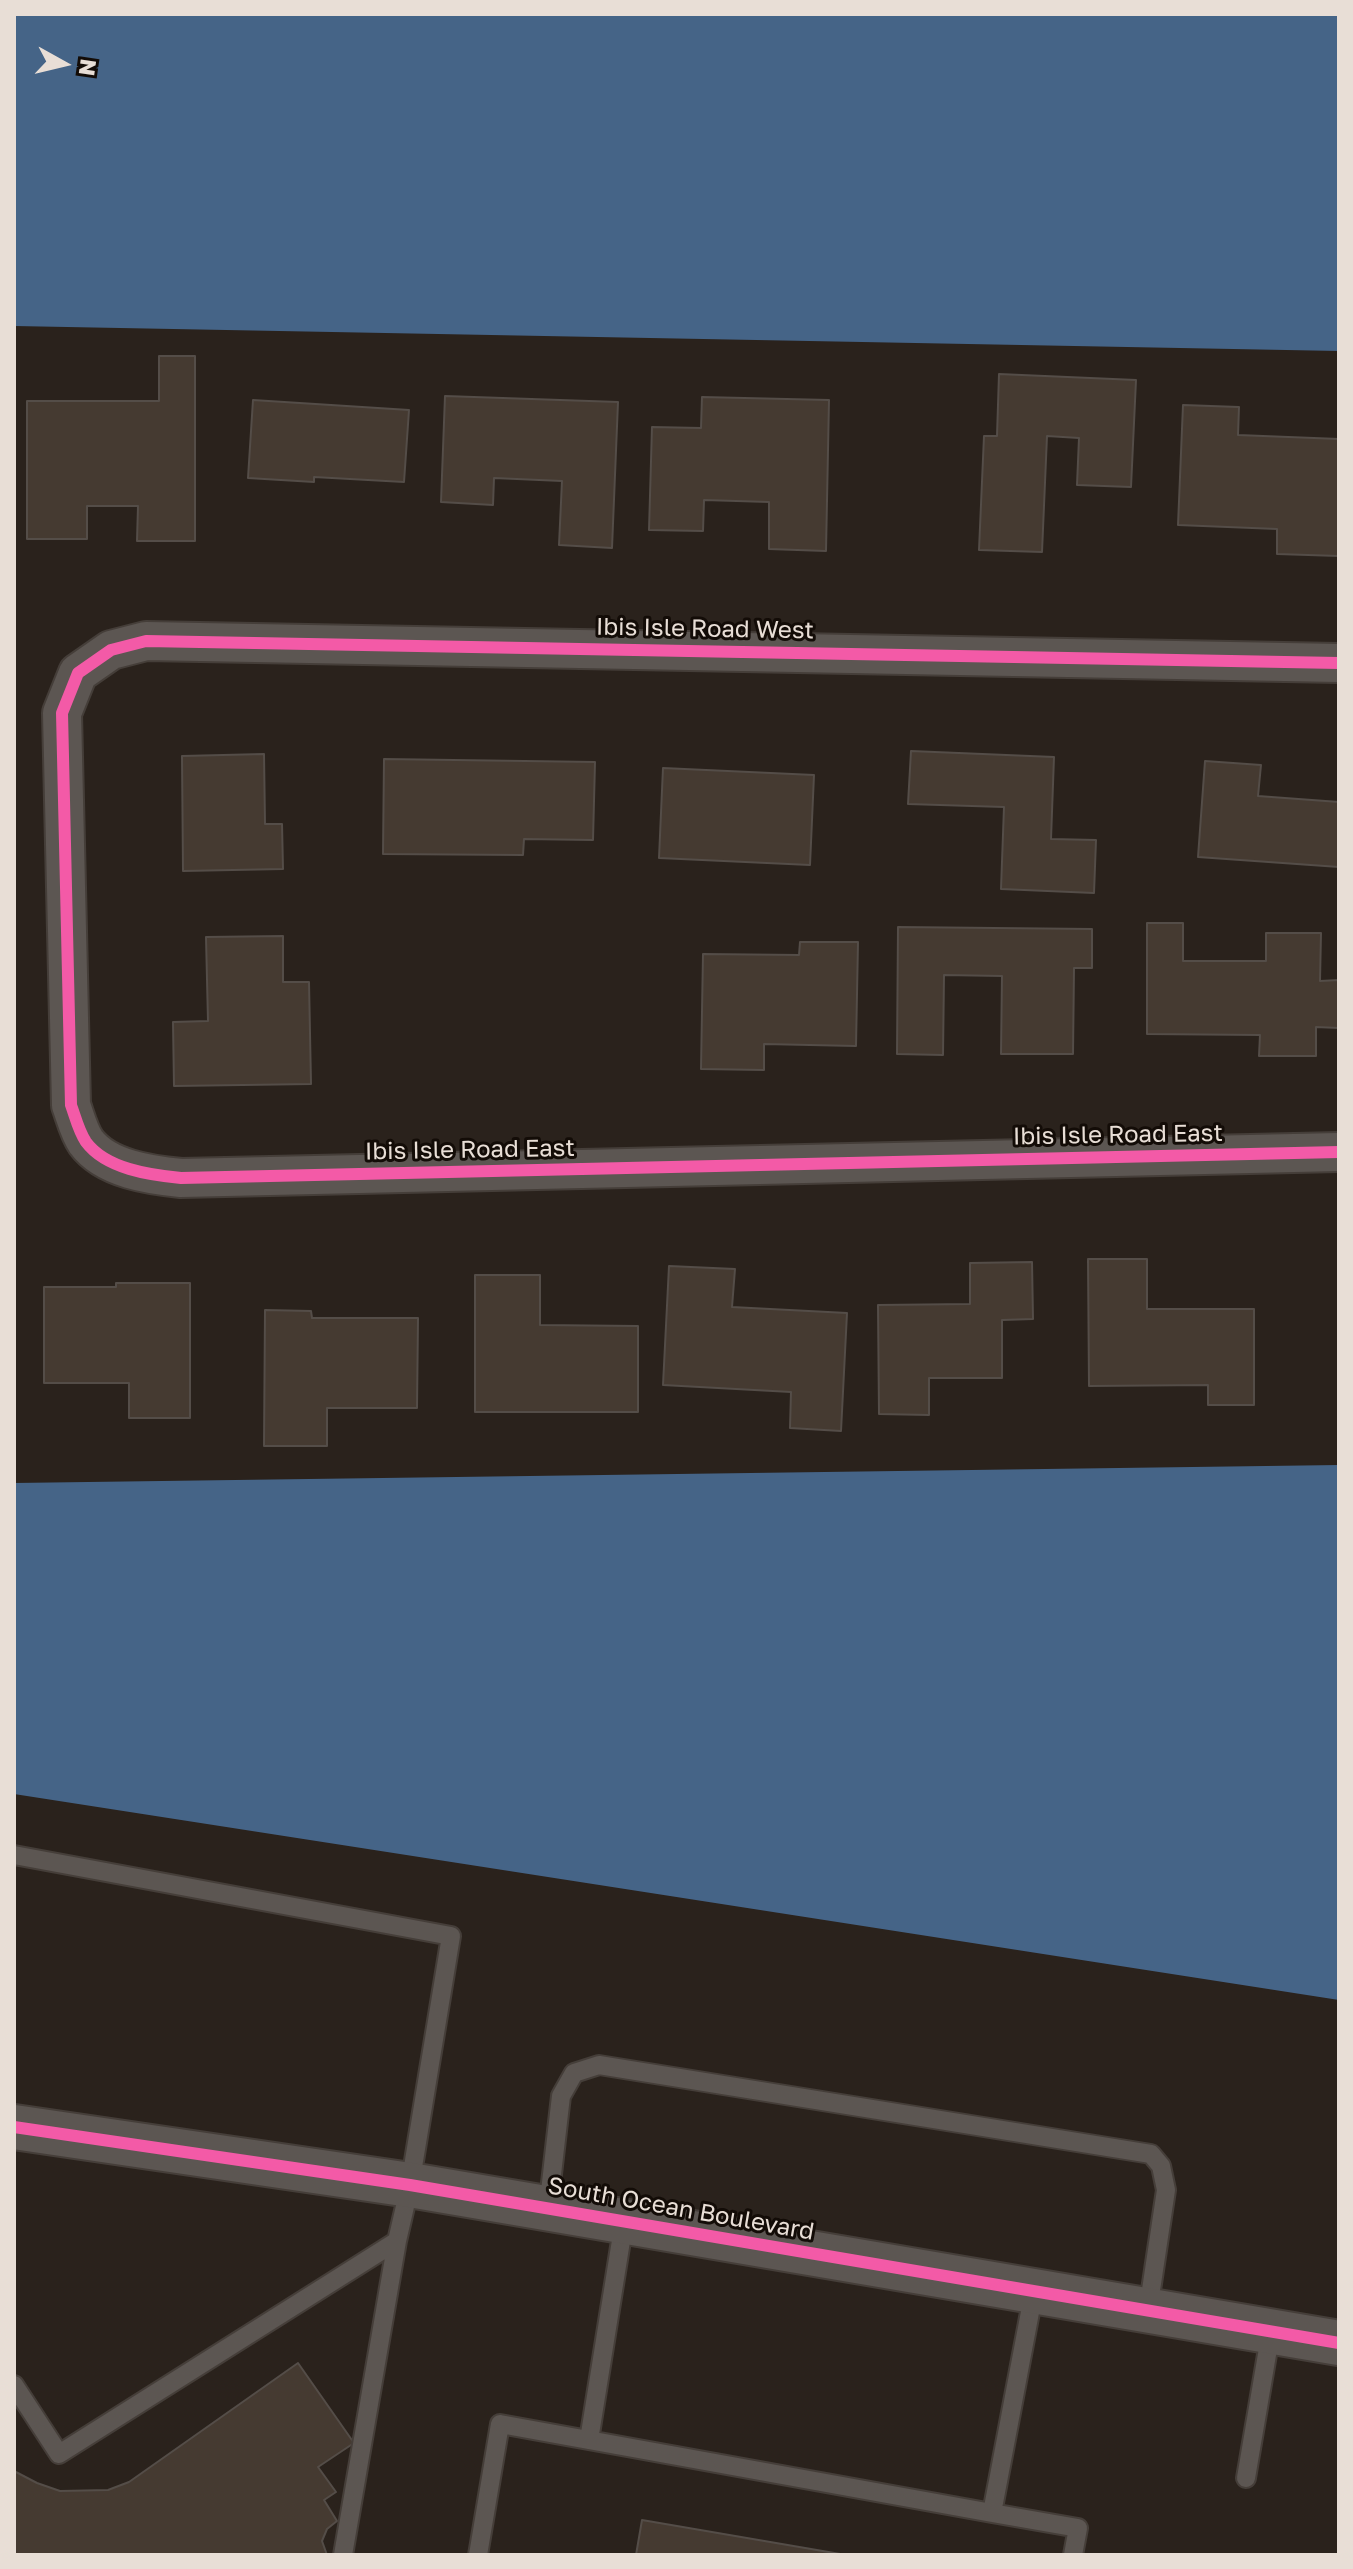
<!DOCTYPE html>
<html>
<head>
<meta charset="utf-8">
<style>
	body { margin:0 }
	#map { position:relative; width:1353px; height:2569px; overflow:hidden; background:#2a221c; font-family:"Golos Text",sans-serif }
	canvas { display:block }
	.frame { position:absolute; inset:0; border:16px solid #e8ded6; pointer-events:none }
	.north { position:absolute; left:24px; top:24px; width:80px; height:80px; -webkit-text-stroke:6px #130c07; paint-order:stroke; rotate:98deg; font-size:22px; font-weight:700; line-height:32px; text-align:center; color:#e8ded6 }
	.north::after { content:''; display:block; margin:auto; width:28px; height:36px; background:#e8ded6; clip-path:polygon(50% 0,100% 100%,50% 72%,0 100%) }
</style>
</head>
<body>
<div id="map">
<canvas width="1353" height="2569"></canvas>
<div class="frame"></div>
<div class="north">N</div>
</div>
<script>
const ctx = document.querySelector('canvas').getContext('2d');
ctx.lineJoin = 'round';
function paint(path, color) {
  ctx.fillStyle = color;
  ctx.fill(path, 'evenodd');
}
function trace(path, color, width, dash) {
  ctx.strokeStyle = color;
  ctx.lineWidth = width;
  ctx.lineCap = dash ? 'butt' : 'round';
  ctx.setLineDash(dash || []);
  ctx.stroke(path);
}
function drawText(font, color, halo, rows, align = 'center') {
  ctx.font = font + ' "Golos Text",sans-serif';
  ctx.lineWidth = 6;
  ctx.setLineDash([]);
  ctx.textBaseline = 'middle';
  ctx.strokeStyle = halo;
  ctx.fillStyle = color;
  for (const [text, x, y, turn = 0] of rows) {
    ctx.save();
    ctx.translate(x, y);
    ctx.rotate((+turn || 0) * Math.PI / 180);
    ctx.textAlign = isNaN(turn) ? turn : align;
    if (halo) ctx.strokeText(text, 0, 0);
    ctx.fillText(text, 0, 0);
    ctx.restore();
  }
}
const water = new Path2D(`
	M 14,14 L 1339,14 L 1339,351 L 14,326 Z
	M 1339,1465 L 1339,2000 L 14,1794 L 14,1483 Z`);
const building = new Path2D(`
	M 159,356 L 195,356 L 195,541 L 137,541 L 138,506 L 87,506 L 87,539 L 27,539 L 27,401 L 159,401 Z
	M 999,374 L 1136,380 L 1131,487 L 1077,485 L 1079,438 L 1047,436 L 1042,552 L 979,550 L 984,436 L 997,436 Z
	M 445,396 L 618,402 L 612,548 L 559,545 L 562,481 L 494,478 L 493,505 L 441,502 Z
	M 702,397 L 829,400 L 826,551 L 769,549 L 769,502 L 704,500 L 703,531 L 649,530 L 652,427 L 701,428 Z
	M 253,400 L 409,410 L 404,482 L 314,477 L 314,482 L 248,478 Z
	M 1183,405 L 1239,407 L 1238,435 L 1339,439 L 1339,556 L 1277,554 L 1277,529 L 1178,525 Z
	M 911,751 L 1054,757 L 1051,839 L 1096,840 L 1094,893 L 1001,889 L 1004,807 L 908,804 Z
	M 264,754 L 265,824 L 282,824 L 283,869 L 183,871 L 182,756 Z
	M 384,759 L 595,762 L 593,840 L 524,839 L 523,855 L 383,854 Z
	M 1205,761 L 1261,765 L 1258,796 L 1339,802 L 1339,867 L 1198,857 Z
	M 663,768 L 814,775 L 810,865 L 659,858 Z
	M 1147,923 L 1183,923 L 1183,961 L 1266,961 L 1266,933 L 1321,933 L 1320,981 L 1339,980 L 1339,1028 L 1316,1027 L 1316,1056 L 1259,1056 L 1260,1035 L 1147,1034 Z
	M 898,927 L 1092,929 L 1092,968 L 1074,968 L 1073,1054 L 1001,1054 L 1002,976 L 944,975 L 943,1055 L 897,1054 Z
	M 283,936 L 283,982 L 309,982 L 311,1084 L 174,1086 L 173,1022 L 208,1021 L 206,937 Z
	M 800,942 L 858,942 L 856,1046 L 764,1044 L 764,1070 L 701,1069 L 703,954 L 799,955 Z
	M 1088,1259 L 1147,1259 L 1147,1309 L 1254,1309 L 1254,1405 L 1208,1405 L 1208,1385 L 1089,1386 Z
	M 1032,1262 L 1033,1319 L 1002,1320 L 1002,1378 L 929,1378 L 929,1415 L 879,1414 L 878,1305 L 970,1304 L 970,1263 Z
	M 669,1266 L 735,1269 L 732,1307 L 847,1313 L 841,1431 L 790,1428 L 791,1392 L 663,1385 Z
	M 475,1275 L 540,1275 L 540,1325 L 638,1326 L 638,1412 L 475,1412 Z
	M 116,1283 L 190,1283 L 190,1418 L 129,1418 L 129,1383 L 44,1383 L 44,1287 L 116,1287 Z
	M 265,1310 L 311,1311 L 312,1318 L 418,1318 L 417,1408 L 327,1408 L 327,1446 L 264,1446 Z
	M 298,2363 L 354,2443 L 318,2467 L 336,2492 L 324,2500 L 337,2521 L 327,2529 L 322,2541 L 327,2555 L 14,2555 L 14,2471 L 37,2483 L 60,2491 L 108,2490 L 129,2482 Z
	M 642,2520 L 846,2555 L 636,2555 Z`);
const service = new Path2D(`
	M 14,1855 L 451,1936 L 410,2185 L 397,2241 L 343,2555
	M 548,2209 L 561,2096 L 574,2073 L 599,2065 L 1151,2154 L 1161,2166 L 1166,2190 L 1148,2310
	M 1034,2291 L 992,2513 L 1078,2528 L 1073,2555
	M 14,2385 L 59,2454 L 397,2241
	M 589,2440 L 624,2222
	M 1246,2478 L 1271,2331
	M 478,2555 L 500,2424 L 992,2513`);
const minor = new Path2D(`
	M 1339,663 L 146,641 L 111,650 L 78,673 L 62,713 L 71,1105 C 75,1116 79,1132 86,1142 C 106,1169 150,1175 181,1178 L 1339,1152`);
const secondary = new Path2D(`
	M 14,2127 L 410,2185 L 1339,2343`);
const cycleway = new Path2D(`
	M 1339,663 L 146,641 L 111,650 L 78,673 L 62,713 L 71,1105 C 75,1116 79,1132 86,1142 C 106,1169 150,1175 181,1178 L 1339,1152
	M 14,2127 L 410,2185 L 1339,2343`);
const streetNames = [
	["Ibis Isle Road West",705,629,1],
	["Ibis Isle Road East",1118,1135,-1],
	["Ibis Isle Road East",470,1150,-1],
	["South Ocean Boulevard",681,2209,10]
];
paint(water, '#456487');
paint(building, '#453a31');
trace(building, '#544d48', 2);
trace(service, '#453e39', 22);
trace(minor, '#453e39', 42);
trace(secondary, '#453e39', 48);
trace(service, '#5c5652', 18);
trace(minor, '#5c5652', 38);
trace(secondary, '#5c5652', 44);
trace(cycleway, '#f35aa7', 12);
drawText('24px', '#e8ded6', '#130c07', streetNames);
</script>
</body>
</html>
